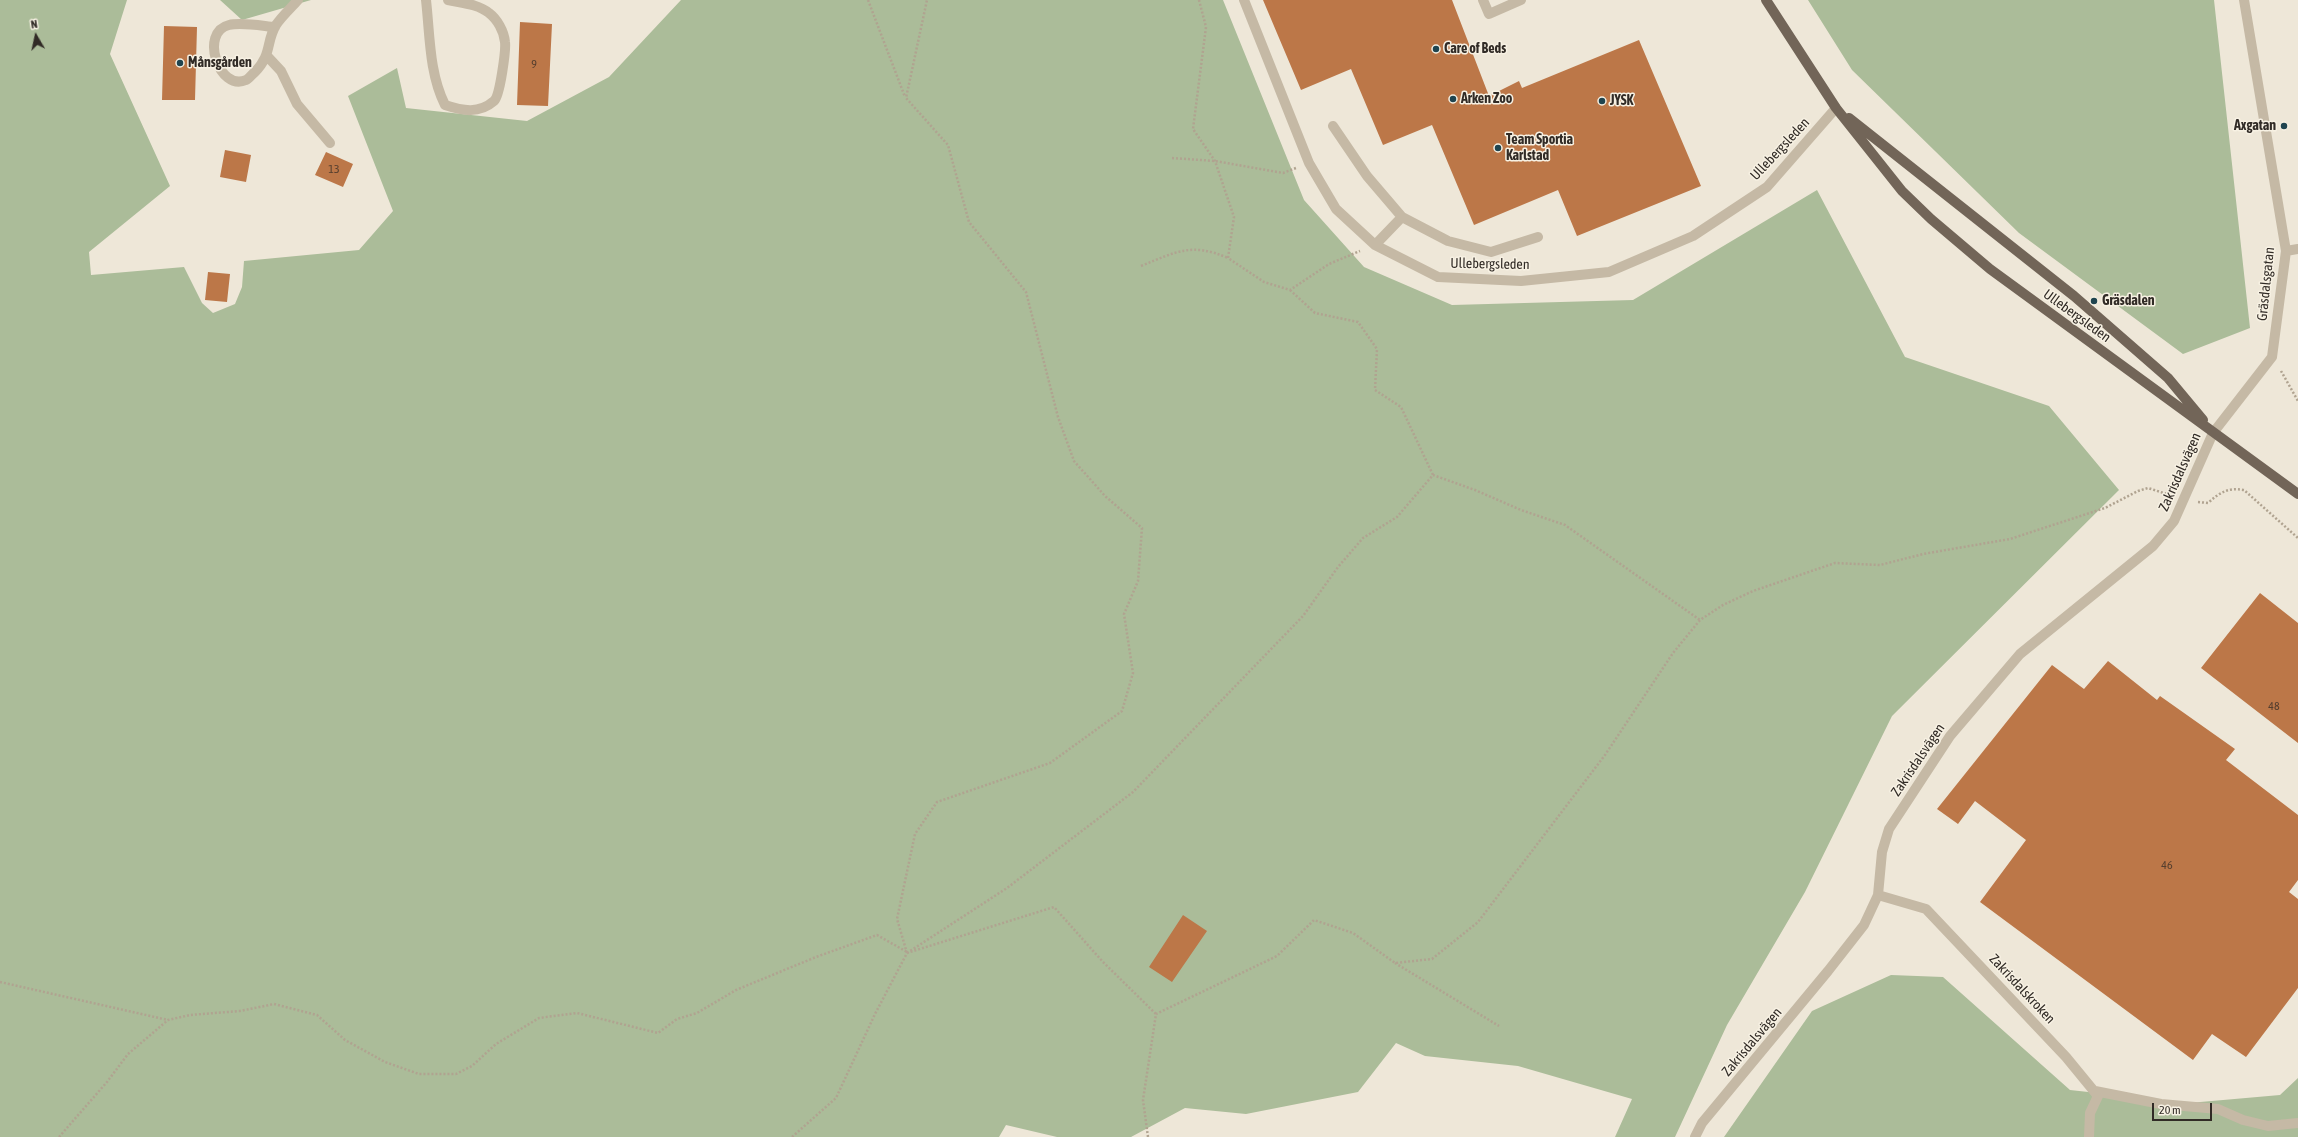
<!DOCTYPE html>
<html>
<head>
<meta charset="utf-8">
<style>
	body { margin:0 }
	#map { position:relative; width:2298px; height:1137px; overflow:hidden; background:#eee7d8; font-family:"Asap Condensed",sans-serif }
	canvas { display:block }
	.north { position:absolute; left:16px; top:16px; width:40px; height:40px; -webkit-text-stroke:3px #f7f1e3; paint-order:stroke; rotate:351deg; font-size:11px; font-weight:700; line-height:16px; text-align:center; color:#312b26 }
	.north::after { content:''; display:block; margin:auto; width:14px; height:18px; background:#312b26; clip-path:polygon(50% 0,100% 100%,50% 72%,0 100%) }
	.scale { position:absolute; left:2152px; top:1103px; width:60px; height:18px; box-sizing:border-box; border:2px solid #312b26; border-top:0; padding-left:5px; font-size:12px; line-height:14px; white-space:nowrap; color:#312b26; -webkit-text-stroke:3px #f7f1e3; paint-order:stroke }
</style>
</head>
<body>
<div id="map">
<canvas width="2298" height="1137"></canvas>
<div class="north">N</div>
<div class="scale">20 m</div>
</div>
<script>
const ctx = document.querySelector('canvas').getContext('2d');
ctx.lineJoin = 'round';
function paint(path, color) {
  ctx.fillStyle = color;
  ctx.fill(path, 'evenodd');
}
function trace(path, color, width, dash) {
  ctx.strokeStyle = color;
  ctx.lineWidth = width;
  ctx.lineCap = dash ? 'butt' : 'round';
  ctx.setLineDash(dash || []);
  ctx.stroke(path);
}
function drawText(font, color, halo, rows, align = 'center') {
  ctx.font = font + ' "Asap Condensed",sans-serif';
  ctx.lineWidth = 3;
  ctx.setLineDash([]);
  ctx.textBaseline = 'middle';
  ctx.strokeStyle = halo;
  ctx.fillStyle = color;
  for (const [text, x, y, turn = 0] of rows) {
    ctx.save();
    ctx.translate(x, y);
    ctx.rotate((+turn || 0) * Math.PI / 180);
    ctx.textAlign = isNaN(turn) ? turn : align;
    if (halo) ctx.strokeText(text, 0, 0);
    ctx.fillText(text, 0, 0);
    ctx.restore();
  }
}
const green = new Path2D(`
	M 0,0 L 127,0 L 110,54 L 170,186 L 89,252 L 91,275 L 184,267 L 202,303 L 213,313 L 235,304 L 242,287 L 244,261 L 359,250 L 393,211 L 348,96 L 397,68 L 406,108 L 527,121 L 609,77 L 681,0 L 1223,0 L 1304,200 L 1364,267 L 1452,305 L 1633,300 L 1817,190 L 1905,357 L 2049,406 L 2119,490 L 1892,716 L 1805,892 L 1727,1025 L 1675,1137 L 1615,1137 L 1632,1099 L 1518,1066 L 1425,1056 L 1396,1043 L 1358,1092 L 1246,1114 L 1185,1108 L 1131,1137 L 1057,1137 L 1006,1125 L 999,1137 L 0,1137 Z
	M 220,0 L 311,0 L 242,20 Z
	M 1808,0 L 2214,0 L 2250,328 L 2183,354 L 2019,233 L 1852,70 Z
	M 1891,975 L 1943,977 L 2070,1090 L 2189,1103 L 2280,1095 L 2298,1078 L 2298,1137 L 1724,1137 L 1812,1011 Z`);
const building = new Path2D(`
	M 1263,0 L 1452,0 L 1489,96 L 1519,81 L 1522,88 L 1639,40 L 1701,186 L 1577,236 L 1558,190 L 1474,225 L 1432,125 L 1383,145 L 1351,69 L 1301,90 Z
	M 520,22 L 552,24 L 548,106 L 517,105 Z
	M 164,26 L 197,27 L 195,100 L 162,100 Z
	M 225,150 L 251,155 L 246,182 L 220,177 Z
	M 326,152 L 353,164 L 343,187 L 315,175 Z
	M 208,272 L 230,274 L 227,302 L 205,300 Z
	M 2260,593 L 2298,623 L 2298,743 L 2201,668 Z
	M 2108,661 L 2157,700 L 2160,696 L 2235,749 L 2226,760 L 2298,815 L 2298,880 L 2289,892 L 2298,899 L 2298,988 L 2246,1057 L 2212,1034 L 2193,1060 L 1980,902 L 2026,840 L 1975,801 L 1958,824 L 1937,809 L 2052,665 L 2084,689 Z
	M 1183,915 L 1207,931 L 1172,982 L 1149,967 Z`);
const path = new Path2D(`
	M 868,0 L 905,97
	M 1199,0 L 1206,27 L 1193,129 L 1215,161 L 1234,217 L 1228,258 L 1264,282 L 1290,290 L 1329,264 L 1360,251
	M 1172,158 L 1215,161 L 1283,173 L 1296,168
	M 1141,266 C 1176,252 1191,242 1228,258
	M 1290,290 L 1315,313 L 1358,322 L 1377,349 L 1375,390 L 1401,407 L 1433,475
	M 2281,371 L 2298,401
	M 2198,502 L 2208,503 C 2219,493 2228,487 2244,490 L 2298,538
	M 907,953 L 897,919 L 915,834 L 937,802 L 1050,763 L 1122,711 L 1133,673 L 1124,614 L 1138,581 L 1142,528 L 1105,496 L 1074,461 L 1058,417 L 1026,292 L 969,222 L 948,145 L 906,98 L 927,0
	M 907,953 L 1007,888 L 1133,792 L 1303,616 L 1338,567 L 1363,538 L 1397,517 L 1433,475 L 1475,490 L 1521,510 L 1565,525 L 1700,620
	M 1395,963 L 1499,1026
	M 0,982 L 168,1020
	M 59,1137 L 107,1082 L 128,1054 L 168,1020 L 190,1015 L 240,1011 L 274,1004 L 317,1015 L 345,1040 L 385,1062 L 419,1074 L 456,1074 L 472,1066 L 496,1044 L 539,1018 L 577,1013 L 658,1033 L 677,1019 L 697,1013 L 736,990 L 816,957 L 877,935 L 907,952
	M 792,1137 L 836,1098 L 875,1014 L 907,953 L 1054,907 L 1103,962 L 1156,1014
	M 1148,1137 L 1143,1100 L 1156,1014 L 1277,956 L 1314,920 L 1353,933 L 1395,963 L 1432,959 L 1478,922 L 1605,755 L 1673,653 L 1700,620 L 1723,605 L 1753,591 L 1835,563 L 1880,565 L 1923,554 L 2010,539 L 2105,508 L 2138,491 L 2148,488 L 2170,495`);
const minor = new Path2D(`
	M 426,0 C 430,35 429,73 445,105 C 463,111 479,114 494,101 C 500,96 506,50 505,42 C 504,31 497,19 489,13 C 478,4 462,3 448,0
	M 1244,0 L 1309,163 L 1336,209 L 1375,245 L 1438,277 L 1521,281 L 1609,272 L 1693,236 L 1767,187 L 1836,108
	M 1483,0 L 1489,14 L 1521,0
	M 275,27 C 263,26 241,22 229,25 C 199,32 219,92 246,80 C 249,79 252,74 255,72 C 272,55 266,41 276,25 C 282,16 291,8 298,0
	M 267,56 L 281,71 L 297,104 L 330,143
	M 1333,126 L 1367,176 L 1402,217 L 1448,241 L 1491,252 L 1538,237
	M 1375,245 L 1402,217
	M 2286,251 L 2298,249
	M 1878,895 L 1926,909 L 2066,1057 L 2098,1096 L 2090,1113 L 2089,1137
	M 2095,1091 L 2161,1104 L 2218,1109 L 2243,1120 L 2268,1126 L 2298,1123
	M 1695,1137 L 1702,1123 L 1828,971 L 1864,925 L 1878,895 L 1882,852 L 1889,829 L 1950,736 L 2020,654 L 2153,546 L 2174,521 L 2213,433 L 2272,357 L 2286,251 L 2244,0`);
const major = new Path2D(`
	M 1766,0 L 1836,108 L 1902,191 L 1931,219 L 1990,269 L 2298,494
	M 1849,118 L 2074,296 L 2168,378 L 2203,420`);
const markers = [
	[1436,49,4,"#1f444f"],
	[180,63,4,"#1f444f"],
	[1453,99,4,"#1f444f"],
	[1602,101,4,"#1f444f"],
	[2284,126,4,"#1f444f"],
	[1498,148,4,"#1f444f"],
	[2094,301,4,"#1f444f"]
];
const numberNames = [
	["9",534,64],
	["13",334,169],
	["48",2274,706],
	["46",2167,865]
];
const poiNames = [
	["Care of Beds",1444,49],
	["Månsgården",188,63],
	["Arken Zoo",1461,99],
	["JYSK",1610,101],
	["Axgatan",2276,126,"right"],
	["Team Sportia",1506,140],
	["Karlstad",1506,156],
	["Gräsdalen",2102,301]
];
const streetNames = [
	["Ullebergsleden",1780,149,-47],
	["Ullebergsleden",1490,264,1],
	["Gräsdalsgatan",2266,284,-84],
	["Ullebergsleden",2077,316,36],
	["Zakrisdalsvägen",2180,472,-66],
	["Zakrisdalsvägen",1918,760,-56],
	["Zakrisdalskroken",2022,989,47],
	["Zakrisdalsvägen",1752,1042,-50]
];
paint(green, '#abbc99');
paint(building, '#bc7748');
trace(path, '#b0a390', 2.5, [2, 2]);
trace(minor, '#c5b9a5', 10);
trace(major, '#726558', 10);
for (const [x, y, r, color] of markers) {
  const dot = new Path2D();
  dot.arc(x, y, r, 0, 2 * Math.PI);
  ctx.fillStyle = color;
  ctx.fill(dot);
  trace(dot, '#f7f1e3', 1.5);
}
drawText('12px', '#543e2e', null, numberNames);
drawText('bold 14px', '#312b26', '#f7f1e3', poiNames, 'left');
drawText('14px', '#312b26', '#f7f1e3', streetNames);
</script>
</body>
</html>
